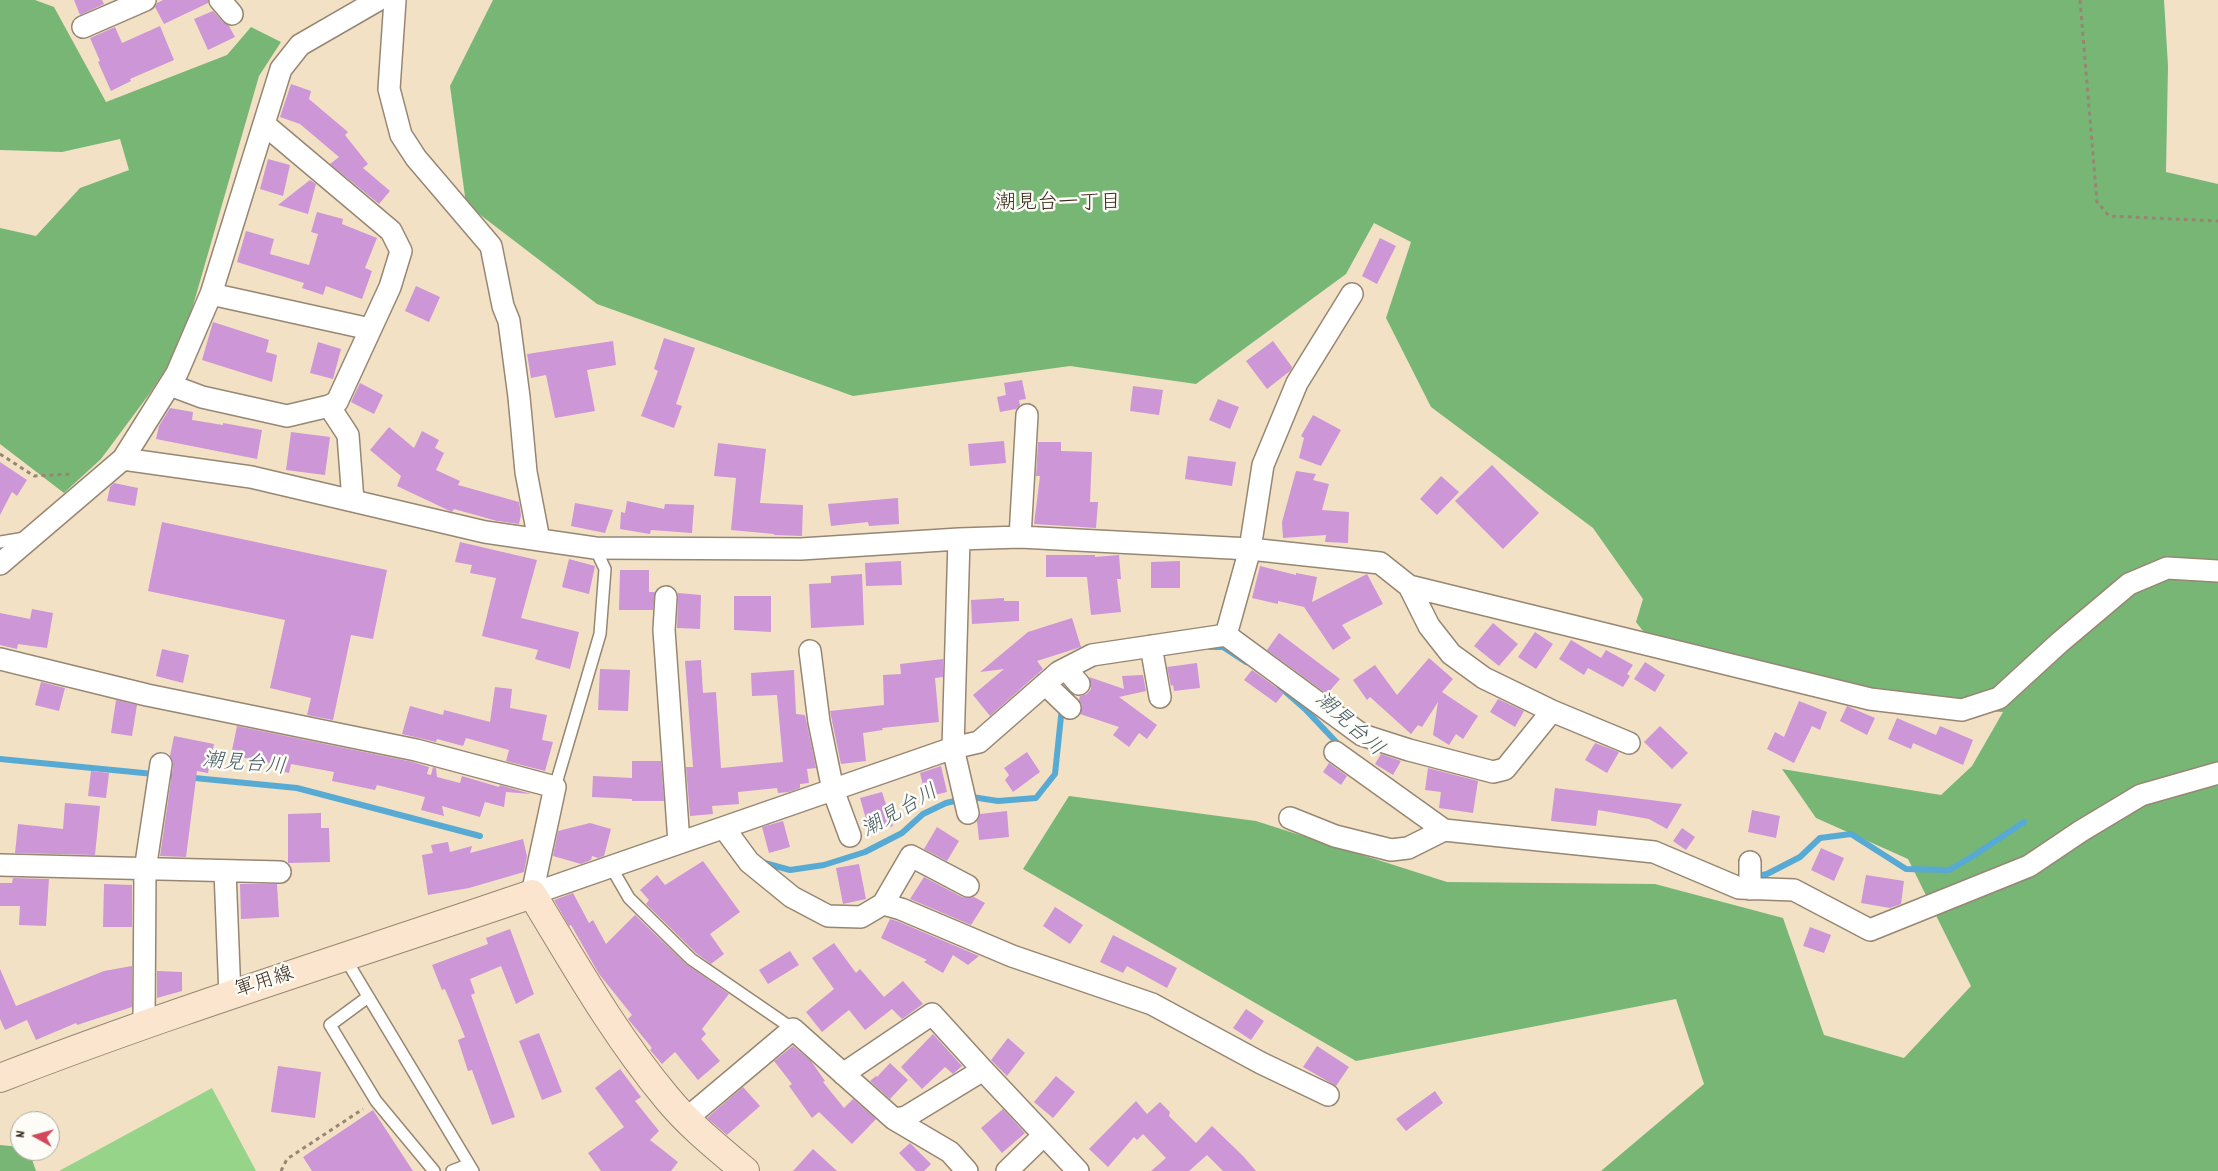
<!DOCTYPE html>
<html>
<head>
<meta charset="utf-8">
<style>
	body { margin:0 }
	#map { position:relative; width:2218px; height:1171px; overflow:hidden; background:#f3e1c6; font-family:Dekko,sans-serif }
	canvas { display:block }
	.north { position:absolute; left:10px; top:1111px; width:50px; height:50px; box-sizing:border-box; background:#fdfcf7; border:1px solid #afa8a0; border-radius:50%; rotate:277deg; font-size:14px; font-weight:700; line-height:20px; text-align:center; color:#3b2a1e }
	.north::after { content:''; display:block; margin:auto; width:18px; height:22px; background:#d1495b; clip-path:polygon(50% 0,100% 100%,50% 72%,0 100%) }
</style>
</head>
<body>
<div id="map">
<canvas width="2218" height="1171"></canvas>
<div class="north">N</div>
</div>
<script>
const ctx = document.querySelector('canvas').getContext('2d');
ctx.lineJoin = 'round';
function paint(path, color) {
  ctx.fillStyle = color;
  ctx.fill(path, 'evenodd');
}
function trace(path, color, width, dash) {
  ctx.strokeStyle = color;
  ctx.lineWidth = width;
  ctx.lineCap = dash ? 'butt' : 'round';
  ctx.setLineDash(dash || []);
  ctx.stroke(path);
}
function drawText(font, color, halo, rows, align = 'center') {
  ctx.font = font + ' Dekko,"Klee One",sans-serif';
  ctx.lineWidth = 5;
  ctx.setLineDash([]);
  ctx.textBaseline = 'middle';
  ctx.strokeStyle = halo;
  ctx.fillStyle = color;
  for (const [text, x, y, turn = 0] of rows) {
    ctx.save();
    ctx.translate(x, y);
    ctx.rotate((+turn || 0) * Math.PI / 180);
    ctx.textAlign = isNaN(turn) ? turn : align;
    if (halo) ctx.strokeText(text, 0, 0);
    ctx.fillText(text, 0, 0);
    ctx.restore();
  }
}
const green = new Path2D(`
	M 212,1088 L 256,1171 L 59,1171 Z`);
const forest = new Path2D(`
	M 0,0 L 35,0 L 54,7 L 106,102 L 227,55 L 251,27 L 281,42 L 259,76 L 182,344 L 150,393 L 101,459 L 64,493 L 0,444 L 0,228 L 36,236 L 80,188 L 129,170 L 120,139 L 62,152 L 0,150 Z
	M 493,0 L 2164,0 L 2168,66 L 2166,172 L 2218,184 L 2218,1171 L 1601,1171 L 1704,1084 L 1676,999 L 1356,1061 L 1023,869 L 1069,796 L 1256,821 L 1447,882 L 1655,884 L 1783,918 L 1824,1035 L 1904,1058 L 1971,986 L 1908,859 L 1816,818 L 1782,769 L 1941,795 L 1972,766 L 2003,712 L 1962,710 L 1656,648 L 1636,622 L 1643,599 L 1593,528 L 1431,407 L 1386,318 L 1411,242 L 1374,223 L 1346,274 L 1196,384 L 1070,366 L 853,396 L 597,304 L 466,204 L 450,86 Z
	M 0,1145 L 20,1147 L 20,1151 L 29,1151 L 36,1171 L 0,1171 Z`);
const stream = new Path2D(`
	M 1210,647 L 1223,647 L 1246,662
	M 1280,687 L 1305,709 L 1340,746
	M 0,759 L 297,788 L 480,836
	M 761,862 L 790,870 L 824,865 L 865,852 L 902,833 L 923,814 L 946,803 L 972,797 L 998,801 L 1036,798 L 1055,774 L 1062,707
	M 1754,877 L 1767,874 L 1800,857 L 1820,838 L 1851,834 L 1906,869 L 1949,870 L 1970,858 L 2024,822`);
const building = new Path2D(`
	M 74,0 L 102,0 L 104,4 L 80,15 Z
	M 163,0 L 208,0 L 208,3 L 164,24 L 155,7 L 157,3 Z
	M 213,11 L 223,22 L 229,26 L 235,37 L 208,50 L 194,19 Z
	M 160,26 L 174,60 L 130,79 L 131,81 L 111,91 L 98,62 L 100,61 L 90,38 L 115,27 L 122,43 Z
	M 291,84 L 311,91 L 309,99 L 348,132 L 345,135 L 368,164 L 363,168 L 390,191 L 379,204 L 330,164 L 339,157 L 300,124 L 280,117 Z
	M 268,159 L 290,165 L 283,196 L 260,189 Z
	M 310,180 L 316,184 L 308,214 L 278,205 Z
	M 317,212 L 343,219 L 342,224 L 377,238 L 365,268 L 372,271 L 362,299 L 326,286 L 323,295 L 302,288 L 304,283 L 237,262 L 246,231 L 274,239 L 270,254 L 309,265 L 318,234 L 311,232 Z
	M 1380,238 L 1396,246 L 1377,284 L 1362,276 Z
	M 416,286 L 440,297 L 429,322 L 405,311 Z
	M 213,322 L 269,340 L 266,352 L 277,355 L 272,382 L 202,360 Z
	M 664,338 L 695,348 L 676,404 L 682,406 L 674,428 L 641,416 L 658,371 L 654,369 Z
	M 613,341 L 616,365 L 587,370 L 595,411 L 555,418 L 546,375 L 531,378 L 527,354 Z
	M 1273,341 L 1292,367 L 1290,371 L 1267,389 L 1246,361 Z
	M 318,342 L 341,349 L 333,379 L 310,373 Z
	M 1022,380 L 1026,399 L 1019,400 L 1020,405 L 1016,409 L 1000,412 L 997,397 L 1006,395 L 1004,383 Z
	M 360,383 L 383,395 L 374,414 L 351,402 Z
	M 1133,386 L 1163,390 L 1159,415 L 1130,411 Z
	M 1218,399 L 1239,407 L 1230,429 L 1209,420 Z
	M 170,408 L 193,412 L 192,420 L 223,425 L 223,423 L 262,430 L 257,459 L 156,439 L 159,426 Z
	M 1313,415 L 1341,430 L 1321,466 L 1299,458 L 1304,438 L 1301,436 Z
	M 389,427 L 414,448 L 422,431 L 439,440 L 435,448 L 444,453 L 436,470 L 460,481 L 458,485 L 519,502 L 521,515 L 519,524 L 497,521 L 454,509 L 452,512 L 397,486 L 401,476 L 370,450 Z
	M 291,432 L 330,437 L 325,475 L 286,470 Z
	M 1004,441 L 1006,463 L 970,466 L 968,444 Z
	M 1038,442 L 1061,442 L 1061,451 L 1092,452 L 1090,502 L 1098,502 L 1096,528 L 1034,524 L 1040,476 L 1036,476 Z
	M 718,443 L 766,449 L 760,503 L 803,505 L 802,536 L 774,535 L 774,534 L 731,530 L 736,478 L 714,476 Z
	M 1188,456 L 1236,462 L 1232,486 L 1185,479 Z
	M 0,462 L 27,480 L 17,496 L 12,492 L 0,515 Z
	M 1492,465 L 1539,513 L 1503,549 L 1455,501 Z
	M 1296,471 L 1316,474 L 1313,480 L 1329,484 L 1322,510 L 1349,512 L 1348,543 L 1325,542 L 1326,535 L 1283,538 L 1282,522 Z
	M 1441,476 L 1459,492 L 1437,515 L 1420,499 Z
	M 114,483 L 138,488 L 135,506 L 107,501 L 110,487 Z
	M 898,498 L 899,524 L 869,526 L 868,522 L 831,526 L 828,504 Z
	M 627,501 L 664,509 L 665,504 L 694,505 L 692,533 L 651,530 L 650,534 L 620,529 L 621,512 L 625,513 Z
	M 575,503 L 613,510 L 605,533 L 571,526 Z
	M 162,522 L 387,570 L 373,639 L 351,635 L 333,720 L 307,715 L 311,698 L 270,688 L 285,620 L 148,591 Z
	M 460,542 L 537,560 L 521,618 L 579,632 L 570,669 L 535,659 L 538,650 L 482,636 L 496,578 L 470,573 L 472,565 L 455,562 Z
	M 1046,555 L 1095,555 L 1095,557 L 1119,555 L 1121,579 L 1117,579 L 1121,612 L 1091,615 L 1087,577 L 1046,577 Z
	M 569,559 L 595,566 L 589,594 L 562,587 Z
	M 901,561 L 902,585 L 866,586 L 865,563 Z
	M 1180,561 L 1180,588 L 1151,588 L 1151,562 Z
	M 1260,566 L 1296,575 L 1296,573 L 1317,577 L 1312,602 L 1367,574 L 1383,604 L 1342,625 L 1351,638 L 1333,650 L 1304,607 L 1278,601 L 1278,604 L 1252,598 Z
	M 620,570 L 649,570 L 649,592 L 655,592 L 653,610 L 619,610 Z
	M 862,574 L 864,625 L 811,628 L 809,584 L 831,583 L 831,576 Z
	M 678,593 L 701,595 L 700,629 L 677,628 Z
	M 734,596 L 771,596 L 771,632 L 734,630 Z
	M 1004,598 L 1004,601 L 1019,601 L 1019,621 L 972,624 L 971,600 Z
	M 32,609 L 53,613 L 47,648 L 18,644 L 17,649 L 0,645 L 0,613 L 30,619 Z
	M 1072,618 L 1081,647 L 1037,661 L 1043,669 L 990,716 L 973,695 L 1004,669 L 980,672 L 1028,632 Z
	M 1493,623 L 1518,644 L 1499,666 L 1474,646 Z
	M 1535,632 L 1553,644 L 1536,669 L 1518,657 Z
	M 1279,633 L 1340,679 L 1327,694 L 1267,650 Z
	M 1571,640 L 1601,658 L 1606,650 L 1633,665 L 1627,674 L 1630,676 L 1623,687 L 1588,668 L 1584,675 L 1559,659 Z
	M 162,649 L 189,655 L 183,683 L 156,676 Z
	M 1429,658 L 1453,679 L 1442,692 L 1478,716 L 1463,739 L 1456,734 L 1449,745 L 1433,735 L 1438,702 L 1422,727 L 1418,725 L 1411,734 L 1370,697 L 1367,700 L 1353,680 L 1375,665 L 1397,695 Z
	M 943,659 L 943,677 L 935,678 L 939,722 L 882,728 L 883,730 L 863,733 L 866,761 L 841,764 L 830,711 L 884,705 L 883,675 L 901,674 L 900,664 Z
	M 701,660 L 703,693 L 716,692 L 721,768 L 783,762 L 777,695 L 752,696 L 751,673 L 794,670 L 796,714 L 805,715 L 816,768 L 807,769 L 809,783 L 800,784 L 800,788 L 789,792 L 778,793 L 777,788 L 738,792 L 739,804 L 712,806 L 713,814 L 690,816 L 686,767 L 693,767 L 685,661 Z
	M 1645,662 L 1665,675 L 1655,692 L 1634,679 Z
	M 1197,663 L 1200,688 L 1174,691 L 1173,685 L 1171,686 L 1167,667 Z
	M 600,669 L 630,670 L 628,711 L 598,710 Z
	M 1252,670 L 1284,693 L 1276,703 L 1244,680 Z
	M 1143,675 L 1146,691 L 1119,697 L 1157,725 L 1147,739 L 1139,733 L 1129,747 L 1113,735 L 1119,727 L 1080,714 L 1082,705 L 1079,700 L 1080,696 L 1087,694 L 1091,689 L 1089,677 L 1124,689 L 1122,676 Z
	M 41,682 L 65,688 L 59,711 L 35,705 Z
	M 495,687 L 512,689 L 510,708 L 547,715 L 542,740 L 553,742 L 545,771 L 506,761 L 509,750 L 466,738 L 463,746 L 437,739 L 436,742 L 402,734 L 410,706 L 443,715 L 444,710 L 490,722 Z
	M 1498,699 L 1524,711 L 1515,727 L 1490,712 Z
	M 116,700 L 137,705 L 132,736 L 111,733 Z
	M 1799,701 L 1827,712 L 1820,730 L 1812,726 L 1794,763 L 1767,749 L 1775,732 L 1784,737 Z
	M 1847,706 L 1875,718 L 1867,735 L 1840,721 Z
	M 1897,718 L 1936,735 L 1940,726 L 1973,740 L 1963,765 L 1913,743 L 1911,749 L 1888,739 Z
	M 237,726 L 413,762 L 429,767 L 427,774 L 431,775 L 433,767 L 436,768 L 437,777 L 460,783 L 462,776 L 499,787 L 500,785 L 531,794 L 506,792 L 504,807 L 485,802 L 480,817 L 442,806 L 444,816 L 421,810 L 425,797 L 377,785 L 375,790 L 332,781 L 334,772 L 291,764 L 289,773 L 268,768 L 269,763 L 231,755 Z
	M 1660,726 L 1688,753 L 1672,769 L 1644,742 Z
	M 174,736 L 214,744 L 208,773 L 197,771 L 186,857 L 160,856 L 173,766 L 170,756 Z
	M 1595,743 L 1619,752 L 1607,773 L 1585,760 Z
	M 1027,752 L 1040,772 L 1013,792 L 1005,780 L 1009,775 L 1004,768 Z
	M 1381,754 L 1401,761 L 1393,775 L 1375,764 Z
	M 632,761 L 661,761 L 664,801 L 632,801 L 632,799 L 592,797 L 593,776 L 632,778 Z
	M 1329,763 L 1347,776 L 1341,785 L 1323,772 Z
	M 941,766 L 947,792 L 926,797 L 920,773 Z
	M 1428,768 L 1478,781 L 1473,813 L 1439,808 L 1441,792 L 1425,790 Z
	M 91,771 L 109,773 L 106,798 L 88,796 Z
	M 1555,788 L 1682,804 L 1667,829 L 1649,819 L 1598,810 L 1596,826 L 1551,821 Z
	M 882,792 L 893,826 L 870,833 L 860,798 Z
	M 65,803 L 100,806 L 95,855 L 15,853 L 18,824 L 63,829 Z
	M 1752,810 L 1780,816 L 1776,838 L 1748,832 Z
	M 1007,811 L 1009,837 L 979,840 L 977,821 L 980,814 Z
	M 321,813 L 321,828 L 329,828 L 330,862 L 288,863 L 288,814 Z
	M 783,821 L 790,847 L 769,853 L 762,827 Z
	M 590,823 L 611,829 L 604,856 L 598,858 L 592,856 L 591,860 L 581,864 L 553,856 L 558,831 Z
	M 937,827 L 959,841 L 947,861 L 924,849 Z
	M 1682,828 L 1695,837 L 1686,850 L 1673,841 Z
	M 523,839 L 527,856 L 524,872 L 469,888 L 428,895 L 422,855 L 433,853 L 431,845 L 448,842 L 450,852 L 472,846 L 470,853 Z
	M 1821,848 L 1844,858 L 1834,881 L 1811,870 Z
	M 703,861 L 740,912 L 710,934 L 724,954 L 711,964 L 696,953 L 646,904 L 649,900 L 640,890 L 657,875 L 665,885 Z
	M 859,864 L 866,899 L 843,904 L 836,868 Z
	M 1866,875 L 1904,881 L 1901,904 L 1890,908 L 1861,903 Z
	M 924,877 L 962,897 L 968,898 L 974,897 L 985,903 L 971,925 L 910,899 Z
	M 13,878 L 49,879 L 46,926 L 19,925 L 20,906 L 0,906 L 0,883 L 12,883 Z
	M 104,884 L 132,885 L 132,927 L 103,927 Z
	M 240,884 L 277,884 L 279,917 L 241,919 Z
	M 573,893 L 589,923 L 593,920 L 606,944 L 635,915 L 686,964 L 729,994 L 702,1029 L 706,1034 L 701,1039 L 720,1061 L 698,1080 L 675,1052 L 662,1064 L 650,1050 L 652,1048 L 628,1019 L 632,1015 L 599,974 L 571,925 L 569,926 L 554,900 Z
	M 1055,907 L 1083,925 L 1070,944 L 1043,926 Z
	M 890,919 L 897,921 L 979,956 L 968,965 L 953,955 L 943,973 L 924,962 L 927,960 L 881,938 Z
	M 1810,927 L 1831,935 L 1824,953 L 1803,946 Z
	M 510,929 L 534,994 L 516,1004 L 501,966 L 470,979 L 475,993 L 471,995 L 515,1117 L 492,1125 L 472,1070 L 468,1071 L 458,1040 L 465,1037 L 445,989 L 442,990 L 432,965 L 488,944 L 486,938 Z
	M 1113,935 L 1177,968 L 1167,988 L 1127,966 L 1123,973 L 1100,962 Z
	M 834,943 L 856,973 L 860,969 L 884,997 L 903,981 L 923,1004 L 902,1019 L 892,1009 L 865,1030 L 849,1010 L 822,1032 L 806,1012 L 834,989 L 812,958 Z
	M 790,951 L 799,965 L 768,984 L 759,970 Z
	M 132,966 L 132,1007 L 77,1025 L 76,1023 L 36,1040 L 27,1020 L 5,1030 L 0,1019 L 0,969 L 16,1006 L 104,971 Z
	M 157,971 L 182,972 L 182,991 L 157,998 Z
	M 1246,1009 L 1264,1021 L 1251,1040 L 1233,1028 Z
	M 539,1033 L 562,1092 L 542,1100 L 519,1041 Z
	M 933,1034 L 962,1066 L 953,1074 L 945,1067 L 922,1089 L 901,1067 Z
	M 1008,1038 L 1025,1053 L 1007,1076 L 991,1060 Z
	M 793,1046 L 811,1061 L 825,1081 L 823,1082 L 844,1108 L 853,1099 L 876,1119 L 852,1144 L 819,1112 L 812,1118 L 789,1086 L 792,1084 L 774,1061 Z
	M 1317,1046 L 1349,1067 L 1336,1086 L 1303,1067 Z
	M 890,1063 L 908,1080 L 890,1099 L 870,1081 L 876,1076 L 877,1077 Z
	M 278,1066 L 321,1072 L 315,1118 L 271,1112 Z
	M 620,1069 L 641,1097 L 635,1101 L 659,1131 L 650,1140 L 678,1162 L 671,1171 L 601,1171 L 588,1153 L 624,1127 L 595,1088 Z
	M 1056,1076 L 1075,1092 L 1053,1118 L 1034,1102 Z
	M 743,1087 L 760,1106 L 727,1135 L 707,1118 Z
	M 1435,1091 L 1443,1103 L 1406,1131 L 1396,1119 Z
	M 1136,1101 L 1147,1114 L 1160,1102 L 1170,1112 L 1169,1116 L 1196,1143 L 1212,1126 L 1243,1156 L 1256,1171 L 1223,1171 L 1207,1155 L 1189,1171 L 1151,1171 L 1166,1158 L 1143,1134 L 1137,1140 L 1134,1137 L 1108,1167 L 1089,1149 Z
	M 1003,1109 L 1025,1133 L 1002,1153 L 981,1128 Z
	M 373,1110 L 413,1171 L 312,1171 L 303,1157 Z
	M 910,1143 L 931,1164 L 924,1171 L 916,1171 L 899,1153 Z
	M 813,1149 L 837,1171 L 793,1171 Z`);
const path = new Path2D(`
	M 2080,0 L 2097,202 L 2109,216 L 2218,221
	M 0,454 L 34,476 L 73,474
	M 281,1171 L 287,1159 L 363,1109`);
const lane = new Path2D(`
	M 0,542 L 25,538
	M 555,787 L 600,634 L 605,569 L 595,548
	M 611,867 L 629,898 L 691,959 L 793,1029
	M 345,958 L 473,1171
	M 368,997 L 330,1025 L 376,1101 L 434,1171
	M 452,1171 L 468,1165`);
const street = new Path2D(`
	M 220,0 L 232,14
	M 395,0 L 389,89 L 401,135 L 416,158 L 491,246 L 503,306 L 509,321 L 519,397 L 526,472 L 539,540
	M 83,27 L 145,0
	M 211,294 L 370,329
	M 170,385 L 202,397 L 287,416 L 329,406 L 337,402 L 390,287 L 401,251 L 391,231 L 264,124
	M 329,406 L 348,435 L 353,501
	M 123,459 L 251,477 L 485,532 L 595,548 L 801,549 L 959,539 L 1020,537 L 1250,549 L 1380,563 L 1409,586 L 1870,699 L 1962,710 L 1999,698 L 2059,643 L 2129,584 L 2167,568 L 2218,571
	M 1020,537 L 1027,415
	M 959,539 L 953,748 L 968,813
	M 0,564 L 123,459 L 177,373 L 211,294 L 281,69 L 300,45 L 378,0
	M 1409,586 L 1429,626 L 1451,654 L 1484,678 L 1552,711 L 1629,743
	M 666,597 L 664,630 L 679,843
	M 1226,635 L 1250,549 L 1263,465 L 1297,383 L 1352,294
	M 1151,646 L 1160,697
	M 810,651 L 819,722 L 833,790 L 850,836
	M 0,659 L 147,695 L 416,750 L 555,787 L 532,894
	M 1066,669 L 1079,684
	M 1045,684 L 1070,708
	M 1335,752 L 1444,830
	M 1290,818 L 1335,836 L 1391,850 L 1408,848 L 1444,830 L 1654,852 L 1739,888 L 1794,890 L 1870,930 L 2029,866 L 2081,831 L 2141,795 L 2218,773
	M 724,828 L 749,862 L 792,897 L 828,916 L 861,917 L 883,904 L 901,909 L 1012,956 L 1152,1004 L 1261,1063 L 1328,1095
	M 0,865 L 280,872
	M 225,871 L 230,996
	M 1750,889 L 1750,862
	M 532,894 L 953,748 L 979,742 L 1059,672 L 1092,655 L 1226,635 L 1362,735 L 1409,750 L 1493,772 L 1505,769 L 1552,711
	M 883,904 L 911,856 L 968,886
	M 144,1023 L 145,870 L 161,764
	M 843,1074 L 932,1014 L 983,1070
	M 686,1119 L 793,1029 L 894,1119 L 906,1117 L 983,1070 L 1078,1171
	M 894,1119 L 950,1152 L 967,1171
	M 1007,1171 L 1044,1135`);
const secondary = new Path2D(`
	M 0,1078 C 175,1010 354,955 532,894 C 574,963 615,1036 667,1098 C 690,1126 718,1148 745,1171`);
const streetNames = [
	["軍用線",265,984,-18]
];
const neighbourhoodNames = [
	["潮見台一丁目",1058,205]
];
const waterNames = [
	["潮見台川",1348,726,42],
	["潮見台川",244,766,5],
	["潮見台川",901,813,-30]
];
paint(green, '#96d489');
paint(forest, '#78b675');
trace(stream, '#57aad3', 6);
paint(building, '#cc96d7');
trace(lane, '#978672', 14);
trace(street, '#978672', 24);
trace(secondary, '#978672', 30);
trace(path, '#978672', 3, [4, 4]);
trace(lane, '#fff', 11);
trace(street, '#fff', 21);
trace(secondary, '#fbe5cf', 28);
drawText('20px', '#3b2a1e', '#fdfcf7', streetNames);
drawText('21px', '#3b2a1e', '#fdfcf7', neighbourhoodNames);
drawText('italic 21px', '#465d66', '#fdfcf7', waterNames);
</script>
</body>
</html>
